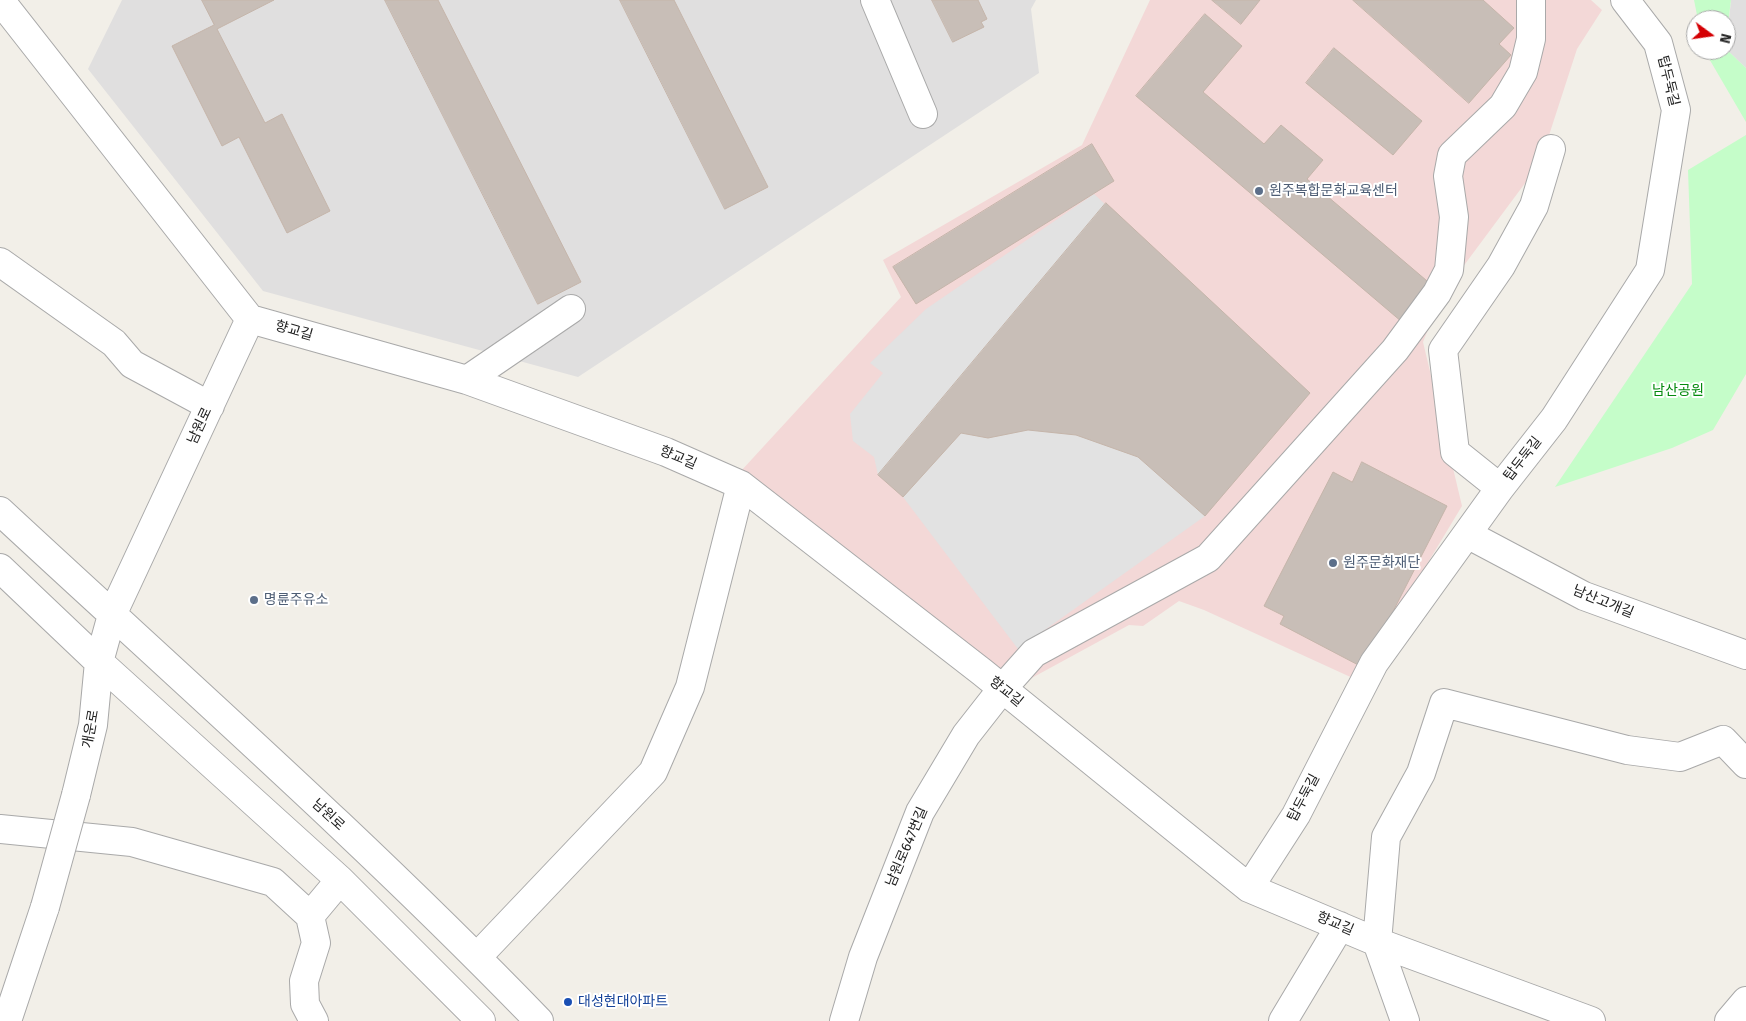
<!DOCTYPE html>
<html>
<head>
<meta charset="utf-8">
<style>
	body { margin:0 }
	#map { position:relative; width:1746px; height:1021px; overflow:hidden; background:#f2efe8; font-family:"Fira Sans",sans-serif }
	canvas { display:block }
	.north { position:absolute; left:1686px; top:10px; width:50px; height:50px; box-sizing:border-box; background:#fff; border:1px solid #a7a7a7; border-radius:50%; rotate:104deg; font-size:14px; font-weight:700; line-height:20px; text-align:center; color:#222 }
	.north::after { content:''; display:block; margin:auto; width:18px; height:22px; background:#d40004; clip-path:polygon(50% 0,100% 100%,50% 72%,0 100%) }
</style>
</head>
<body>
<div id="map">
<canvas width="1746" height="1021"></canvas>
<div class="north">N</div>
</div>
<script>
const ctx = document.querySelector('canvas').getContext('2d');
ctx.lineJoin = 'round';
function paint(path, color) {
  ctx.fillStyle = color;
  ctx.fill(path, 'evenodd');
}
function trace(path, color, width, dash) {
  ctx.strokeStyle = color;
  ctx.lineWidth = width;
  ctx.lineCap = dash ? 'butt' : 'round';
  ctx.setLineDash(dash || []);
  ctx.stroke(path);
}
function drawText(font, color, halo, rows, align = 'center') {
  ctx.font = font + ' "Fira Sans","Noto Sans KR",sans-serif';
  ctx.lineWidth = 4;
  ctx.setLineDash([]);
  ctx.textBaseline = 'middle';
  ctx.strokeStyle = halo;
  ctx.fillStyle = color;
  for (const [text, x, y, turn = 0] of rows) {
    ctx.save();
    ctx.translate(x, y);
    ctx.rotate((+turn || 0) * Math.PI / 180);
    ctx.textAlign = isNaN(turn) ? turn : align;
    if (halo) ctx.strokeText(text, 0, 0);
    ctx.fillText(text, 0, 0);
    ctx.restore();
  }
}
const residential = new Path2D(`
	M 122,0 L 1036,0 L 1031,9 L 1039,73 L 578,377 L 263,291 L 88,69 Z
	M 1731,0 L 1746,0 L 1746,68 L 1726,49 Z`);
const commercial = new Path2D(`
	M 1150,0 L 1591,0 L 1602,10 L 1577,49 L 1540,163 L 1442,295 L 1423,342 L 1462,506 L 1357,680 L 1204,610 L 1179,601 L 1143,626 L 1129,625 L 1017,686 L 741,471 L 901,297 L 883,260 L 1082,145 Z`);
const park = new Path2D(`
	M 1694,0 L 1731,0 L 1726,40 L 1726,20 L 1698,20 Z
	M 1726,49 L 1746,68 L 1746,122 L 1704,50 Z
	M 1746,135 L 1746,374 L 1713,430 L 1672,448 L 1555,487 L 1692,284 L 1688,170 Z`);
const parking = new Path2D(`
	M 1094,194 L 1310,393 L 1205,516 L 1018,649 L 903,497 L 878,475 L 874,457 L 853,441 L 850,414 L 883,373 L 870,363 L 926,309 Z`);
const building = new Path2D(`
	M 202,0 L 274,0 L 217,29 L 265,123 L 282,114 L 330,211 L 287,233 L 239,137 L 222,146 L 172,46 L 214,25 Z
	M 385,0 L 438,0 L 581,282 L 538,304 Z
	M 620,0 L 674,0 L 768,187 L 725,209 Z
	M 932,0 L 978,0 L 987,19 L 981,22 L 984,27 L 953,42 Z
	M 1212,0 L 1260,0 L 1241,24 Z
	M 1353,0 L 1483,0 L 1514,28 L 1499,44 L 1511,55 L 1469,103 Z
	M 1205,14 L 1242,46 L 1203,92 L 1264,144 L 1281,125 L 1323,160 L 1307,179 L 1433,286 L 1402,322 L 1136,96 Z
	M 1334,48 L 1422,121 L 1393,155 L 1306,83 Z
	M 1092,144 L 1114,181 L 916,304 L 893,267 Z
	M 1106,203 L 1310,393 L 1205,516 L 1138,457 L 1076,435 L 1028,430 L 988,438 L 961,433 L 903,497 L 878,475 Z
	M 1362,462 L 1447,506 L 1364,668 L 1280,624 L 1284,616 L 1264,606 L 1333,472 L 1352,482 Z`);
const minor = new Path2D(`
	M 0,0 L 250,319 L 467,380 L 666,452 L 741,485 L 982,672 L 1249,888 L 1377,942 L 1591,1021
	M 875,0 L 923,114
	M 0,262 L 114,343 L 132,364 L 210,406
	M 467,380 L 571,309
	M 1500,488 L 1455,452 L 1443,350 L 1501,266 L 1534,206 L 1551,149
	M 0,511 C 181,679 367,843 539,1021
	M 1467,534 L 1584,596 L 1746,655
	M 0,568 L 99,662 L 340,880 L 481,1021
	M 76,795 L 93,725 L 99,662 L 112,615 L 250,319
	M 0,829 L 132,842 L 273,882 L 310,916 L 340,880
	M 1249,888 L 1296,815 L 1374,663 L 1500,488 L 1554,419 L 1650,270 L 1676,110 L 1658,43 L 1625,0
	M 310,916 L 316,943 L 304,981 L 305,1004 L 314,1021
	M 477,957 L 653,772 L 690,687 L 741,485
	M 7,1021 L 45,907
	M 844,1021 L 863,957 L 920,812 L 966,735 L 1002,689 L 1034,653 L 1208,558 L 1395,350 L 1437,293 L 1449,270 L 1454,217 L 1448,176 L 1452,155 L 1503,106 L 1523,72 L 1531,39 L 1531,0
	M 1283,1021 L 1340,926
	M 1405,1021 L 1377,942 L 1386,837 L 1421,773 L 1444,703 L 1627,750 L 1680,757 L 1723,740 L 1746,764
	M 1729,1021 L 1746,1001`);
const minorBridge = new Path2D(`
	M 45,907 L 76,795`);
const markers = [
	[1259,191,5,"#5c6f8a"],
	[1333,563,5,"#5c6f8a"],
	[254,600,5,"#5c6f8a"],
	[568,1002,5,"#1a4fb4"]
];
const streetNames = [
	["탑두둑길",1668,81,76],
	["향교길",294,331,16],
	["남원로",200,426,-65],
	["향교길",678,458,23],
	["탑두둑길",1523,459,-52],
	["남산고개길",1603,602,22],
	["향교길",1006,692,39],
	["개운로",91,729,-80],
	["탑두둑길",1304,798,-62],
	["남원로",328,815,43],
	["남원로647번길",907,847,-67],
	["향교길",1335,924,23]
];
const serviceNames = [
	["원주복합문화교육센터",1269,191],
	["원주문화재단",1343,563],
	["명륜주유소",264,600]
];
const parkNames = [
	["남산공원",1678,391]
];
const transitNames = [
	["대성현대아파트",578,1002]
];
paint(residential, '#e0dfdf');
paint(commercial, '#f3d8d7');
paint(park, '#c5fdc9');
paint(parking, '#e2e2e2');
paint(building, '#c8beb7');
trace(building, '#c5b5aa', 1);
trace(minor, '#a9a9a9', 30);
trace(minor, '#fff', 28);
trace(minorBridge, '#a9a9a9', 30, []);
trace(minorBridge, '#fff', 28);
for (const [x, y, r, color] of markers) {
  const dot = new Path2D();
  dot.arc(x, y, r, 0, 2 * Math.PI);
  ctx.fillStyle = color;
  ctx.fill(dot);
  trace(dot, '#fff', 2);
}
drawText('14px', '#222', '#fff', streetNames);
drawText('14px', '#4e5e75', '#fff', serviceNames, 'left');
drawText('14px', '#058a0e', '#fff', parkNames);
drawText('14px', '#164399', '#fff', transitNames, 'left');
</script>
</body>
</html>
